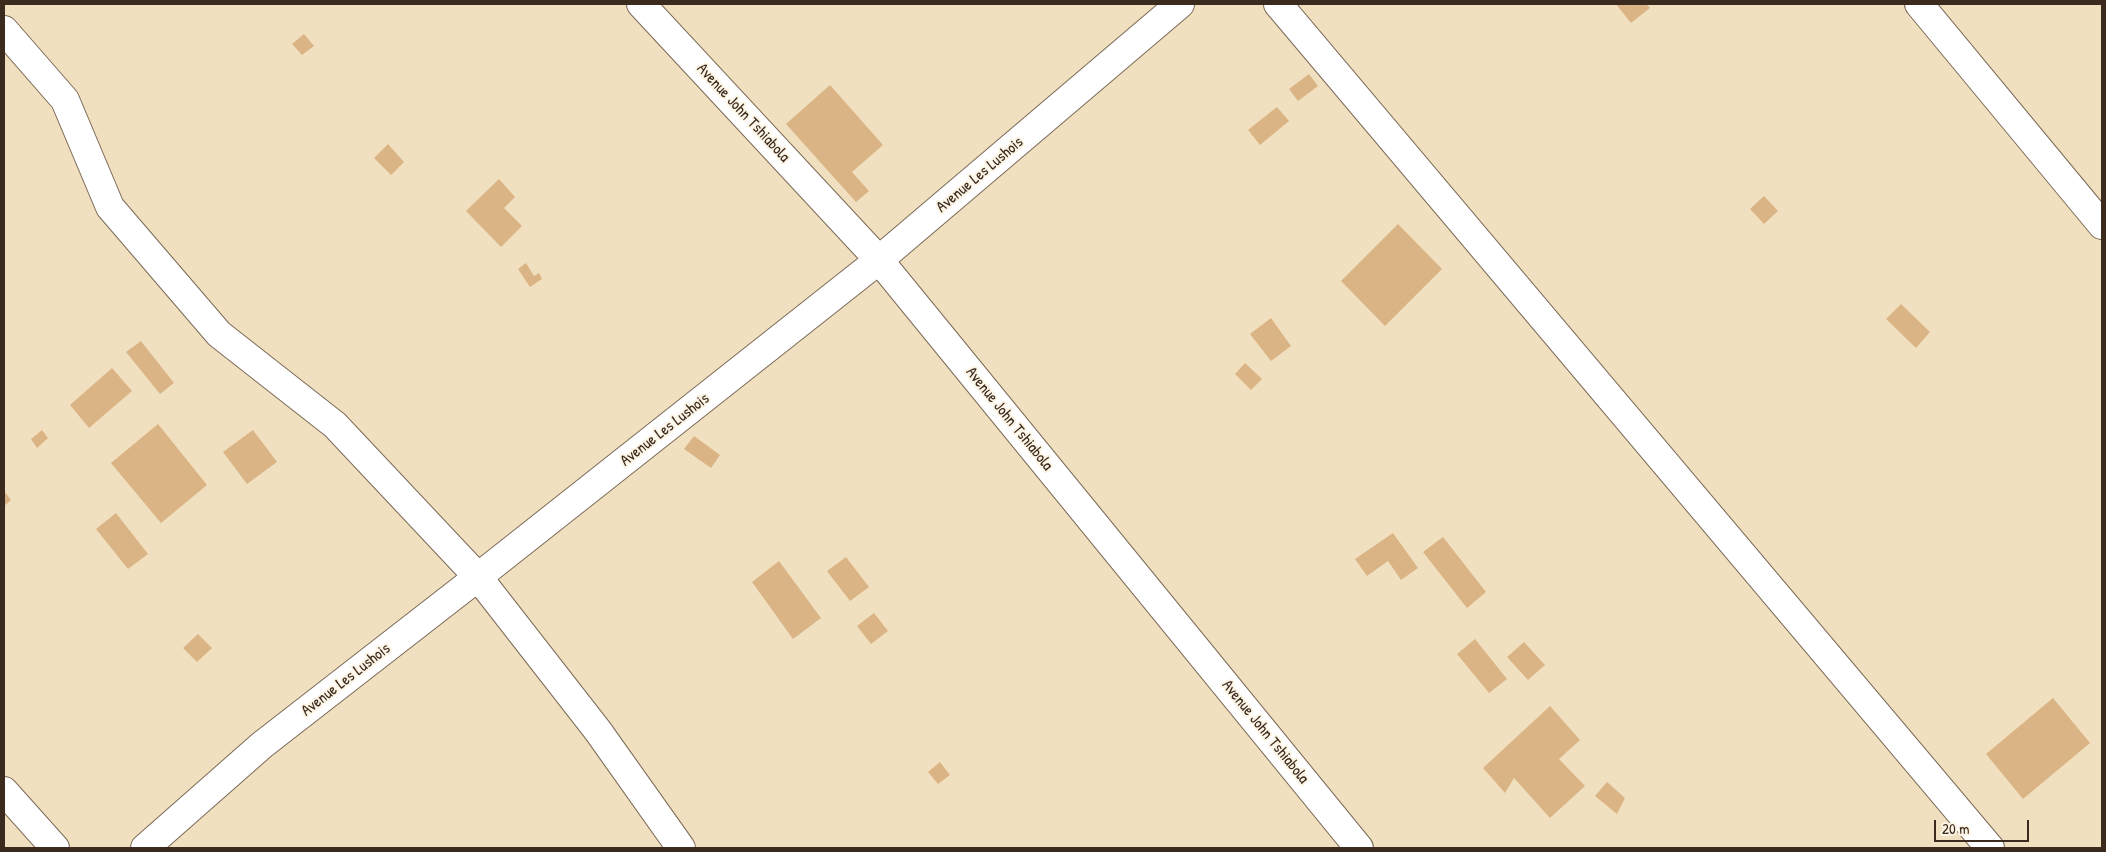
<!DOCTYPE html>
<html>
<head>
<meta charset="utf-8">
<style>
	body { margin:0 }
	#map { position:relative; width:2106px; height:852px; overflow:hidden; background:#f1e0c0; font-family:"Patrick Hand",sans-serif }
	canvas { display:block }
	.frame { position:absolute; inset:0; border:5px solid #3b2a1e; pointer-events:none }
	.scale { position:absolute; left:1934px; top:820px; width:95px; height:22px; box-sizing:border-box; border:2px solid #3b2a1e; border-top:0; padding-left:6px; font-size:15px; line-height:18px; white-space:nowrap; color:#3b2a1e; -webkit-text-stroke:4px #fcf5e5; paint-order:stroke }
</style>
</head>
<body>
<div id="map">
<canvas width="2106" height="852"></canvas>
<div class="frame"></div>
<div class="scale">20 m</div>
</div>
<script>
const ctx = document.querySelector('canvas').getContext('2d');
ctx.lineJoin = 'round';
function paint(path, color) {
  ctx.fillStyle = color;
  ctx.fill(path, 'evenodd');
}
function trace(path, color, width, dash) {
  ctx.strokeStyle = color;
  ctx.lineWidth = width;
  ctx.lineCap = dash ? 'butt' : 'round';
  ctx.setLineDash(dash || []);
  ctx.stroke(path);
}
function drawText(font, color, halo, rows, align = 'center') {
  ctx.font = font + ' "Patrick Hand",sans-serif';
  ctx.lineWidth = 4;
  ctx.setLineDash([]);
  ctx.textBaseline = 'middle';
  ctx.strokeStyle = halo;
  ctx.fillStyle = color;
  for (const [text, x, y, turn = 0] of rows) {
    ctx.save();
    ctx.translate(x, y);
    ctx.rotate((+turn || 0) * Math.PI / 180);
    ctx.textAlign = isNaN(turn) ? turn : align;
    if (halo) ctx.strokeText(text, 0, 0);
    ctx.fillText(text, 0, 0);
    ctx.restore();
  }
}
const building = new Path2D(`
	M 1616,4 L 1646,4 L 1650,8 L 1631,23 Z
	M 304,34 L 314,46 L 302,55 L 292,44 Z
	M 1309,74 L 1318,86 L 1298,101 L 1289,89 Z
	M 830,85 L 883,145 L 852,172 L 869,191 L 856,202 L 786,124 Z
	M 1277,107 L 1289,121 L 1260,145 L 1248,130 Z
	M 388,144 L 404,162 L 391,175 L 374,158 Z
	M 499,179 L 515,197 L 504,208 L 522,226 L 501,247 L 466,211 Z
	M 1764,196 L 1778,211 L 1764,224 L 1750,209 Z
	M 1398,224 L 1442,269 L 1385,326 L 1341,281 Z
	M 526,263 L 534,276 L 539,273 L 542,279 L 530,287 L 518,269 Z
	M 1901,304 L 1930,332 L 1916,348 L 1886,319 Z
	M 1271,318 L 1291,346 L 1271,361 L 1250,334 Z
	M 141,341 L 174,383 L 160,394 L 126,352 Z
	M 1245,363 L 1262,379 L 1251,390 L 1235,374 Z
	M 112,368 L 132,391 L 89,428 L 70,405 Z
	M 158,424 L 207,485 L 161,523 L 111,463 Z
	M 42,430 L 48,438 L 37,448 L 31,439 Z
	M 253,430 L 277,462 L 247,484 L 223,452 Z
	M 694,436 L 720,455 L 711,468 L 684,449 Z
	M 4,491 L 11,500 L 4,506 Z
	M 116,513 L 148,554 L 128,569 L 96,529 Z
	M 1393,533 L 1418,568 L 1401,580 L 1388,561 L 1367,576 L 1355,559 Z
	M 1443,537 L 1486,592 L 1467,608 L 1423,552 Z
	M 846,557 L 869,587 L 850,601 L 827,571 Z
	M 779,561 L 821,618 L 793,639 L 752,582 Z
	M 874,613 L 888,631 L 871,644 L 857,626 Z
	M 198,634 L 212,648 L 197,662 L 183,648 Z
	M 1475,639 L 1507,679 L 1489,693 L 1457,654 Z
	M 1524,642 L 1545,665 L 1528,680 L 1507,657 Z
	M 2053,698 L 2090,743 L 2023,799 L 1986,754 Z
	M 1550,706 L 1580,740 L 1559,759 L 1585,786 L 1550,818 L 1514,778 L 1505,793 L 1483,768 Z
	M 940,762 L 950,775 L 938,784 L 928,772 Z
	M 1607,782 L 1625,798 L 1617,814 L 1595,796 Z`);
const minor = new Path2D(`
	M 641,4 L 879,260 L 1359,848
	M 1278,4 L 1990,848
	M 1919,4 L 2102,225
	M 4,30 L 65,100 L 110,207 L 219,334 L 335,425 L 478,577 L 598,731 L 681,848
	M 4,791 L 55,848
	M 145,848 L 262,745 L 478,577 L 879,260 L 1180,4`);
const streetNames = [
	["Avenue John Tshiabola",743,113,47],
	["Avenue Les Lushois",980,175,-40],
	["Avenue John Tshiabola",1009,419,51],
	["Avenue Les Lushois",665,430,-38],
	["Avenue Les Lushois",346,680,-38],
	["Avenue John Tshiabola",1265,732,51]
];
paint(building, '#dab485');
trace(minor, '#7b6a57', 30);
trace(minor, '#fff', 28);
drawText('16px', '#3b2a1e', '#fcf5e5', streetNames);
</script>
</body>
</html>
